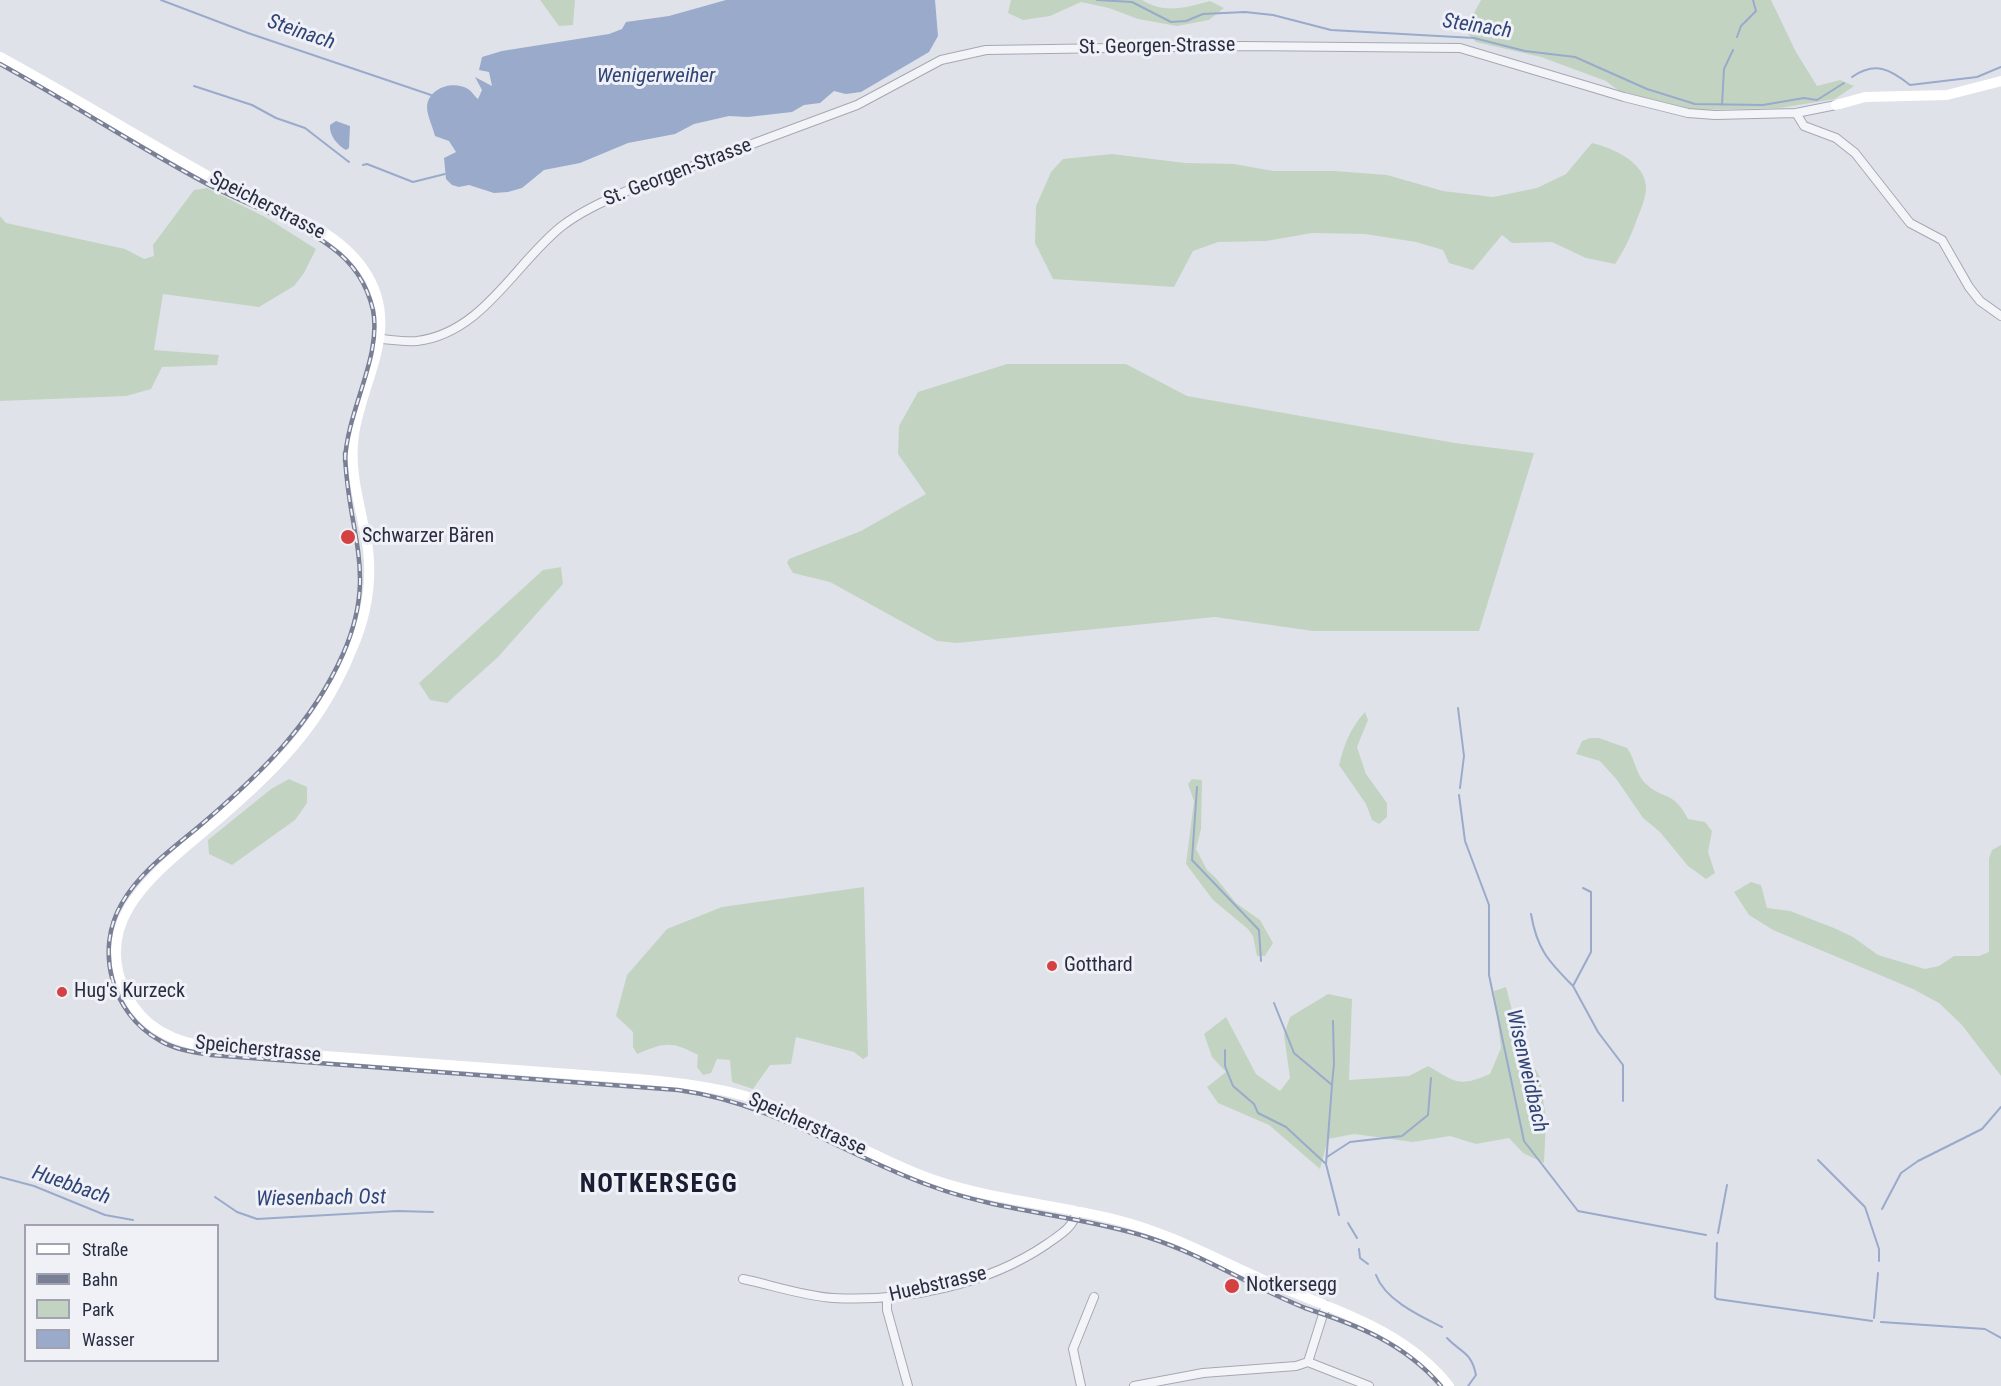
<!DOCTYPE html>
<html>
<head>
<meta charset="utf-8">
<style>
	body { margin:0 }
	#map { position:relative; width:2001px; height:1386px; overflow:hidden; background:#e0e2ea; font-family:"Roboto Condensed",sans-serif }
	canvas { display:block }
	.legend { position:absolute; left:24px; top:1224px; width:195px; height:138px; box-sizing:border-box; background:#f0f1f7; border:2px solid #a0a3af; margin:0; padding:8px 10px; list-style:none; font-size:18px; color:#282d42 }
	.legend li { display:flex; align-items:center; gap:12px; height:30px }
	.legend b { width:30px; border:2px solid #a0a3af }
</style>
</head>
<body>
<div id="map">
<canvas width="2001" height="1386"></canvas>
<ul class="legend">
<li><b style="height:8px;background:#fff"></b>Straße</li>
<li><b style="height:8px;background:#797f94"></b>Bahn</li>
<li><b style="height:16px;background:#c2d4c1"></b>Park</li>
<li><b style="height:16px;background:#99aacb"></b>Wasser</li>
</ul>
</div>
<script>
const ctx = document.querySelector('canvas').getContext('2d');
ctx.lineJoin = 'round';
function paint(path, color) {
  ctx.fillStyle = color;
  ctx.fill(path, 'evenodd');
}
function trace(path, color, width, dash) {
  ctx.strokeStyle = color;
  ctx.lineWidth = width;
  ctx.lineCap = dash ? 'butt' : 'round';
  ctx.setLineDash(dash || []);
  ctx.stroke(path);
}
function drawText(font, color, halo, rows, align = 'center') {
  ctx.font = font + ' "Roboto Condensed",sans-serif';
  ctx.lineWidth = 6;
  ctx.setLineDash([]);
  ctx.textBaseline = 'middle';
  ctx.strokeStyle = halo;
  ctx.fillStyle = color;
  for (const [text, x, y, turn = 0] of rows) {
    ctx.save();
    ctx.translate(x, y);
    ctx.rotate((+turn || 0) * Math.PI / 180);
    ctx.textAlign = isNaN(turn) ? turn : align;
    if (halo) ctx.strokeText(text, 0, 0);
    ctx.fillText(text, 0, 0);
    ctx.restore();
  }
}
const green = new Path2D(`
	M 540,0 L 575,0 L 573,25 L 559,26 Z
	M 1011,0 L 1142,0 C 1165,14 1185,8 1210,1 L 1224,8 L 1209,20 L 1177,26 L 1138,19 L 1109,8 L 1081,2 L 1050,16 L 1023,20 L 1008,13 Z
	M 1481,0 L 1771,0 L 1796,52 L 1817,86 L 1840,80 L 1854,86 L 1835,99 L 1780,108 L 1695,110 L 1619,91 L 1606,81 L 1541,57 L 1476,42 L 1467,33 L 1468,24 Z
	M 1592,143 C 1613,148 1645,162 1646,187 C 1646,198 1641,209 1637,219 C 1631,236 1625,249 1615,264 L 1586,258 L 1552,242 L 1512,243 L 1502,235 L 1473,270 L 1449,263 L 1443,250 L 1416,242 L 1365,234 L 1312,233 L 1266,241 L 1218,242 L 1193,251 L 1174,287 L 1053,279 L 1035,243 L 1036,206 L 1051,172 L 1063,159 L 1112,154 L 1185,163 L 1234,164 L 1273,171 L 1335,171 L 1387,175 L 1443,191 L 1493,197 L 1537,188 L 1566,174 Z
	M 207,188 L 267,218 L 316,249 L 304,273 L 294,286 L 259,307 L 163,294 L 154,350 L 219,355 L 217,365 L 162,367 L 151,389 L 126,396 L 0,401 L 0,216 L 6,223 L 125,249 L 144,259 L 154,256 L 153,245 L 194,190 Z
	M 1007,364 L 1126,364 L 1187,396 L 1455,443 L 1534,453 L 1479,631 L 1313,631 L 1215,617 L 957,643 L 937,641 L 830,582 L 793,573 L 787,563 L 789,559 L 861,531 L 926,494 L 898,454 L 899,426 L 918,392 Z
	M 561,567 L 563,584 L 498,657 L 447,703 L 430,700 L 419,683 L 543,570 Z
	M 1365,712 L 1368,720 L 1357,747 L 1366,774 L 1387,803 L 1387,817 L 1379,824 L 1372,820 L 1366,804 L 1339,765 C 1344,745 1350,728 1365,712 Z
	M 1590,738 L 1599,738 L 1627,748 C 1635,759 1636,774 1645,783 C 1664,801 1672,789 1688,819 L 1705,822 L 1712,831 L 1708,852 L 1715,873 L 1706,879 L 1688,866 L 1660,832 L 1643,818 L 1617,780 L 1600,761 L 1576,754 L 1582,741 Z
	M 289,779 L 307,787 L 307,803 L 295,820 L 232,865 L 209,854 L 208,840 L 271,789 Z
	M 1192,779 L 1202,780 L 1201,829 L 1196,849 L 1207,870 L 1216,878 L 1236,903 L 1260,920 L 1273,943 L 1265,956 L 1257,956 L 1253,936 L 1248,929 L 1213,900 L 1186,864 L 1194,801 L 1188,784 Z
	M 2001,845 L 2001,1076 L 1962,1025 L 1939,1003 L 1913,989 L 1773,930 L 1749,915 L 1734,892 L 1751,882 L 1761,885 L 1767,908 L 1790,911 L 1834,928 L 1853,937 L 1878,955 L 1925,969 L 1939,966 L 1954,956 L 1979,956 L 1989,952 L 1989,858 L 1992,850 Z
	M 864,887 L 868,1056 L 863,1059 L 854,1052 L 796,1037 L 791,1064 L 770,1065 L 753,1089 L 732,1082 L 730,1060 L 717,1059 L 711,1073 L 703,1075 L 697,1067 L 698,1055 C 672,1041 665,1042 637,1054 L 633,1047 L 633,1032 L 616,1016 L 627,975 L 667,929 L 722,907 Z
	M 1506,987 L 1521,1044 L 1540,1077 L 1546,1120 L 1544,1163 L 1523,1153 L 1509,1138 L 1476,1144 L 1450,1136 L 1413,1142 L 1354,1134 L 1328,1139 L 1320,1169 L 1269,1125 L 1218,1103 L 1207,1087 L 1226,1072 L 1212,1057 L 1204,1034 L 1226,1017 L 1256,1074 L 1280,1091 L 1290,1078 L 1284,1035 L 1290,1017 L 1328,994 L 1352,999 L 1349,1080 L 1409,1076 L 1428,1066 C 1457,1083 1459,1087 1490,1074 L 1501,1048 L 1494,991 Z`);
const water = new Path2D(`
	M 726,0 L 935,0 L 938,36 L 929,52 L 861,92 L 846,94 L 834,91 L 820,103 L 804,105 L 792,112 L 748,117 L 729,116 L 694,124 L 675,134 L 628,143 L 580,163 L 544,170 L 522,188 L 508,192 L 494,193 L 469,185 L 459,187 L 452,185 L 446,179 L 444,158 L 456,152 L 449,141 L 435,136 C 433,127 427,116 427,107 C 428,88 453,80 468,89 C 472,91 474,96 478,99 L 482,90 L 475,77 L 492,86 L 489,72 L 479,70 L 482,57 L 502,51 L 609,34 L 622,29 L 626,22 L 669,16 Z
	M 336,121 L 350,126 L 349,148 L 346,150 C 337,145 329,135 330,125 Z`);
const stream = new Path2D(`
	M 161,0 L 248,33 L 431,95
	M 1097,0 L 1132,2 L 1171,22 L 1186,21 L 1203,14 L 1245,12 L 1273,15 L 1331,30 L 1474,38 L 1525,51 L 1575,57 L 1647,89 L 1695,104 L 1763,105 L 1804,98 L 1817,100 L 1844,83
	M 1737,37 L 1741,26 L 1756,11 L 1753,0
	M 1852,77 C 1875,61 1890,69 1910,85 L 1977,77 L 2001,67
	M 194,86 L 252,105 L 276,118 L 305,128 L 349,162
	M 1722,105 L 1724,69 L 1733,50
	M 363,165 L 367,164 L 413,182 L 445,174
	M 1458,708 L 1464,756 L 1460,788
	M 1197,787 L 1192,860 L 1259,930 L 1261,961
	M 1459,795 L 1465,841 L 1489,905 L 1489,975 L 1524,1141 L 1578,1211 L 1706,1235
	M 1583,888 L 1591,892 L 1591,952 L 1573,986 L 1598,1032 L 1623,1065 L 1623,1101
	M 1531,914 C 1537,949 1548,961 1573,986
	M 1274,1003 L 1294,1053 L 1332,1085 L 1326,1164
	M 1225,1050 L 1225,1066 L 1233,1086 L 1254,1104 L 1258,1113 L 1286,1127 L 1326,1164 L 1339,1215
	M 1332,1084 L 1334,1064 L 1333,1021
	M 1327,1157 L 1350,1142 L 1402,1136 L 1428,1115 L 1431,1078
	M 1818,1160 L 1865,1207 L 1879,1249 L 1879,1261
	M 0,1177 L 34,1186 L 105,1215 L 133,1220
	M 215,1197 L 237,1212 L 257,1219 L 398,1211 L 433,1212
	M 1882,1209 L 1901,1173 L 1918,1161 L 1982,1129 L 2001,1107
	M 1348,1223 L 1357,1238
	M 1718,1233 L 1727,1185
	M 1717,1243 L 1715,1297 L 1717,1299 L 1872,1321
	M 1359,1249 L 1360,1258 L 1368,1264
	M 1376,1275 C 1385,1300 1420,1316 1442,1327
	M 1874,1318 L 1878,1273
	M 1881,1322 L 1985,1329 L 2001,1338
	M 1447,1338 C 1461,1353 1471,1351 1476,1375 L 1468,1386`);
const street = new Path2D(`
	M 1796,113 L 1804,126 L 1836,138 L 1855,153 L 1910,223 L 1942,240 L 1969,287 L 1980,301 L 2001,316
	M 381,339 C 393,340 405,342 417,341 C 483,333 515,263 562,226 C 583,210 607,200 631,189 L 857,105 L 941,60 L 986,50 L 1242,46 L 1460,48 L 1624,97 L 1688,113 L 1715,115 L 1796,113 L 1836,105
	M 743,1279 C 772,1285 803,1296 833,1298 C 905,1302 987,1285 1047,1244 C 1061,1234 1073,1228 1077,1211
	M 887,1298 L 887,1310 L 908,1386
	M 1308,1362 L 1369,1386
	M 1081,1386 L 1073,1349 L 1094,1297
	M 1134,1386 L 1203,1373 L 1296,1366 L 1308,1362 L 1326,1305`);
const secondary = new Path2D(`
	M 0,57 C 70,95 138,137 208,176 C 258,205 330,220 364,270 C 402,326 363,377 354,434 C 348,474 362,510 368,549 C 372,583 366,617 352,649 C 336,689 313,726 283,758 C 260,783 234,806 208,828 C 158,871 88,920 127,995 C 144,1031 179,1044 216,1048 L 638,1079 C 674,1082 710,1086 745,1096 C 810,1117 867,1156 931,1179 C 991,1200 1055,1204 1117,1220 C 1166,1232 1212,1257 1259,1278 C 1326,1308 1402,1326 1449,1386
	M 1836,105 L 1865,97 L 1947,95 L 2001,81`);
const rail = new Path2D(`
	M 0,64 C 71,103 138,147 209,185 C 249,206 295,220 331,247 C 352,262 367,284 373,310 C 382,357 347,410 345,461
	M 345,453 C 347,533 379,572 343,654 C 312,724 260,774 203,823 C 175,847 141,870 122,903 C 94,950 112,1014 159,1040 C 175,1050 194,1052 211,1055 L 678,1090 C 773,1103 844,1155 931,1186 C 1001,1212 1077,1215 1147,1237 C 1205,1255 1256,1290 1313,1311
	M 1305,1308 C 1357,1325 1404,1343 1441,1386`);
const markers = [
	[348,537,8,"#d44140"],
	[1052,966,6,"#d44140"],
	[62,992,6,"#d44140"],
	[1232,1286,8,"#d44140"]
];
const streetNames = [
	["St. Georgen-Strasse",1157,47,-1],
	["St. Georgen-Strasse",678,173,-21],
	["Speicherstrasse",267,206,27],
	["Speicherstrasse",258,1050,6],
	["Speicherstrasse",807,1125,24],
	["Huebstrasse",938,1285,-13]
];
const poiNames = [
	["Schwarzer Bären",362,537],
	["Gotthard",1064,966],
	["Hug's Kurzeck",74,992],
	["Notkersegg",1246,1286]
];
const waterNames = [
	["Steinach",1477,27,9],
	["Steinach",301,33,19],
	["Wenigerweiher",656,77],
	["Wisenweidbach",1526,1071,77],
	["Huebbach",71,1186,19],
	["Wiesenbach Ost",321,1199,-1]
];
const districtNames = [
	["NOTKERSEGG",659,1185]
];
paint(green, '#c2d4c1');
paint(water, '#99aacb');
trace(stream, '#99aacb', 2);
trace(street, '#a5a8b4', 10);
trace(street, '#f3f4f8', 8);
trace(secondary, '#fff', 10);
trace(rail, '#797f94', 4.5);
trace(rail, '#f0f1f7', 2, [7]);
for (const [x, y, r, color] of markers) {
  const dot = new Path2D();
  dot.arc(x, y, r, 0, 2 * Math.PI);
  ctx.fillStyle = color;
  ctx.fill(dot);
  trace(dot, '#f0f1f7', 2);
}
drawText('20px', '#282d42', '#f0f1f7', streetNames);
drawText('20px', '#282d42', '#f0f1f7', poiNames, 'left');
drawText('italic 21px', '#304577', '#f0f1f7', waterNames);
ctx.letterSpacing = '1.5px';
drawText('bold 26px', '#1a1e32', '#f0f1f7', districtNames);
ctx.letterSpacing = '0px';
</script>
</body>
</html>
